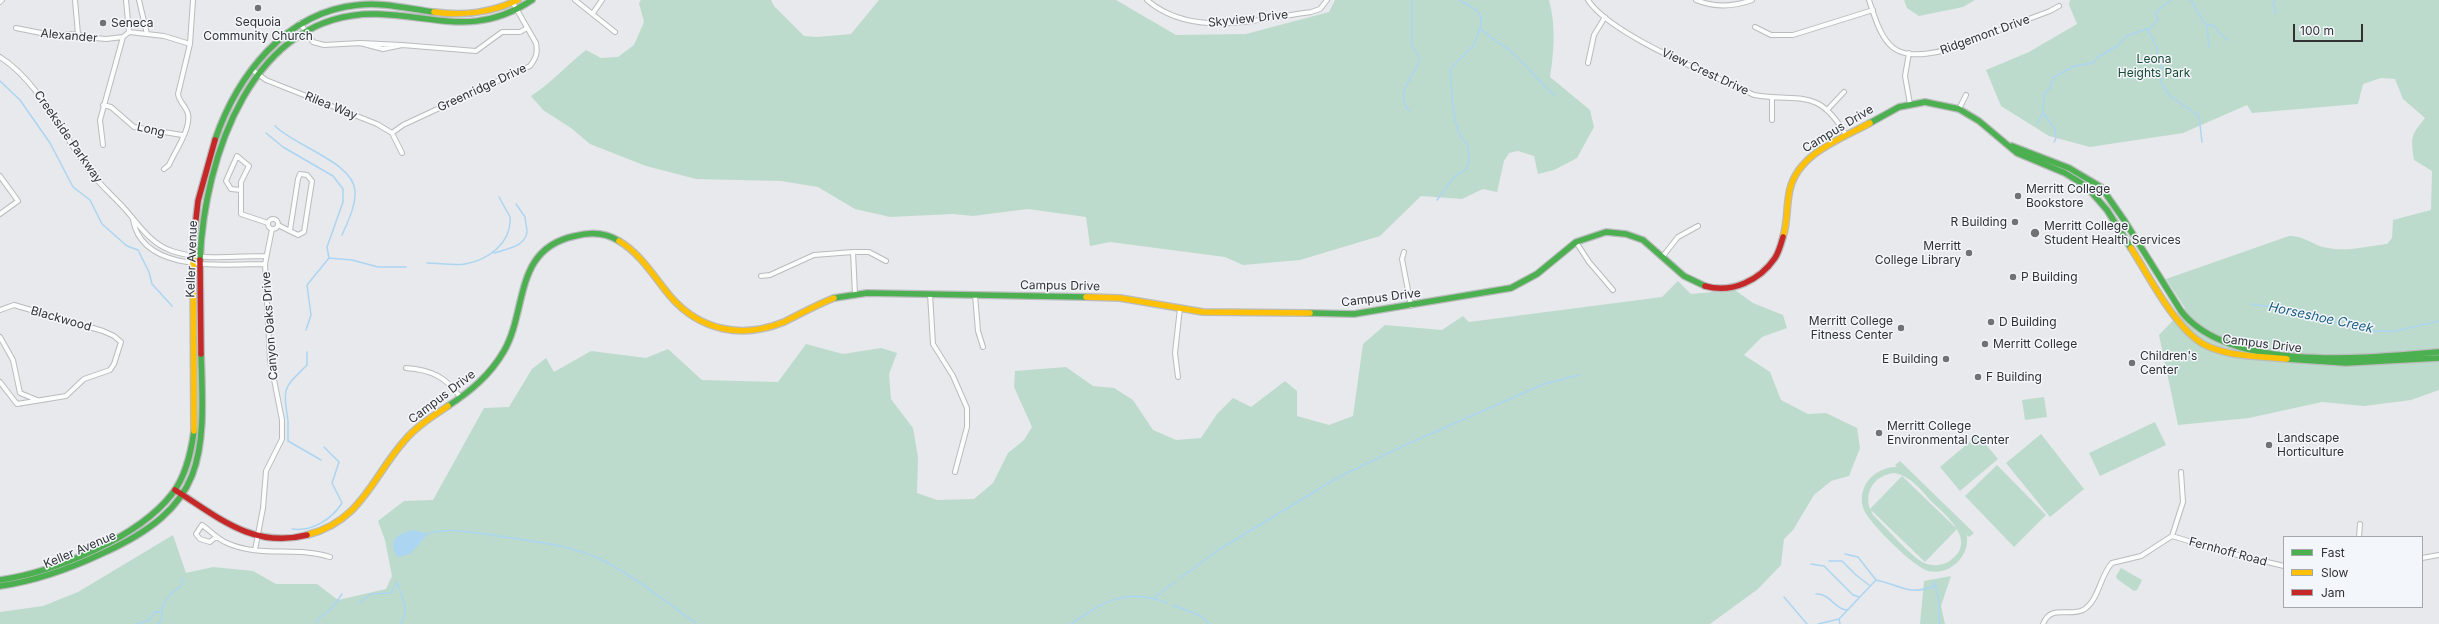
<!DOCTYPE html>
<html>
<head>
<meta charset="utf-8">
<style>
	body { margin:0 }
	#map { position:relative; width:2439px; height:624px; overflow:hidden; background:#e7e9ec; font-family:Inter,sans-serif }
	canvas { display:block }
	.legend { position:absolute; left:2283px; top:536px; width:140px; height:72px; box-sizing:border-box; background:#f3f6fb; border:1px solid #a5a8ab; margin:0; padding:5px 7px; list-style:none; font-size:12px; color:#303234 }
	.legend li { display:flex; align-items:center; gap:8px; height:20px }
	.legend b { width:20px; border:1px solid #a5a8ab }
	.scale { position:absolute; left:2293px; top:24px; width:70px; height:18px; box-sizing:border-box; border:2px solid #303234; border-top:0; padding-left:5px; font-size:12px; line-height:14px; white-space:nowrap; color:#303234; -webkit-text-stroke:3px #f3f6fb; paint-order:stroke }
</style>
</head>
<body>
<div id="map">
<canvas width="2439" height="624"></canvas>
<ul class="legend">
<li><b style="height:5px;background:#4caf50"></b>Fast</li>
<li><b style="height:5px;background:#ffc107"></b>Slow</li>
<li><b style="height:5px;background:#c62828"></b>Jam</li>
</ul>
<div class="scale">100 m</div>
</div>
<script>
const ctx = document.querySelector('canvas').getContext('2d');
ctx.lineJoin = 'round';
function paint(path, color) {
  ctx.fillStyle = color;
  ctx.fill(path, 'evenodd');
}
function trace(path, color, width, dash) {
  ctx.strokeStyle = color;
  ctx.lineWidth = width;
  ctx.lineCap = dash ? 'butt' : 'round';
  ctx.setLineDash(dash || []);
  ctx.stroke(path);
}
function drawText(font, color, halo, rows, align = 'center') {
  ctx.font = font + ' Inter,sans-serif';
  ctx.lineWidth = 3;
  ctx.setLineDash([]);
  ctx.textBaseline = 'middle';
  ctx.strokeStyle = halo;
  ctx.fillStyle = color;
  for (const [text, x, y, turn = 0] of rows) {
    ctx.save();
    ctx.translate(x, y);
    ctx.rotate((+turn || 0) * Math.PI / 180);
    ctx.textAlign = isNaN(turn) ? turn : align;
    if (halo) ctx.strokeText(text, 0, 0);
    ctx.fillText(text, 0, 0);
    ctx.restore();
  }
}
const green = new Path2D(`
	M 641,0 L 771,0 L 774,6 L 804,36 L 817,37 L 851,34 L 879,0 L 1116,0 L 1176,35 L 1246,34 L 1329,12 L 1335,0 L 1549,0 C 1556,26 1554,51 1550,77 L 1590,110 L 1594,127 L 1577,158 L 1554,170 L 1538,174 L 1534,156 L 1518,151 L 1509,153 L 1504,161 L 1497,192 L 1483,189 L 1462,199 L 1421,196 L 1380,236 L 1300,260 L 1243,265 L 1225,257 L 1110,242 L 1090,246 L 1086,217 L 1028,209 L 973,216 L 953,214 L 890,217 L 855,209 L 818,187 L 781,181 L 696,179 L 646,166 L 590,144 L 571,128 L 543,110 L 531,96 C 551,83 567,65 586,50 L 601,58 L 618,57 L 634,45 L 644,22 L 639,3 Z
	M 1904,0 L 1975,0 L 1963,7 L 1919,16 L 1907,8 Z
	M 2070,0 L 2439,0 L 2439,390 L 2411,400 L 2364,406 L 2322,402 L 2249,418 L 2178,425 L 2159,335 L 2185,308 L 2166,279 L 2289,236 C 2306,236 2313,246 2328,248 C 2347,252 2368,246 2387,244 L 2392,238 L 2393,220 L 2431,210 L 2432,171 L 2414,160 C 2411,136 2410,137 2425,118 L 2403,99 L 2395,79 L 2381,78 L 2363,84 L 2358,104 L 2252,113 L 2247,105 L 2183,133 L 2090,147 L 2049,136 L 2001,106 L 1986,70 L 2029,52 L 2077,24 L 2069,5 Z
	M 1678,281 L 1691,294 L 1735,290 L 1753,303 L 1783,315 L 1787,328 L 1762,337 L 1744,355 L 1770,372 L 1781,400 L 1808,414 L 1826,413 L 1857,428 L 1860,448 L 1849,476 L 1831,481 L 1814,495 L 1793,530 L 1784,539 L 1781,565 L 1758,589 L 1710,624 L 0,624 L 0,612 L 43,606 L 78,592 L 173,535 L 186,573 L 213,567 L 253,571 L 276,584 L 317,584 L 338,600 L 386,589 L 392,576 L 385,540 L 378,521 L 404,501 L 433,500 L 484,408 L 509,407 L 532,369 L 546,358 L 554,372 L 591,351 L 646,358 L 668,349 L 702,380 L 778,382 L 806,344 L 843,354 L 881,348 L 897,353 L 889,374 L 891,399 L 913,428 L 918,457 L 917,493 L 937,500 L 974,499 L 993,483 L 1008,453 L 1024,440 L 1032,427 L 1014,387 L 1015,371 L 1066,367 L 1093,386 L 1114,388 L 1133,400 L 1153,430 L 1176,440 L 1201,438 L 1217,414 L 1233,398 L 1251,407 L 1285,381 L 1297,391 L 1297,416 L 1329,425 L 1353,416 L 1363,344 L 1385,325 L 1442,330 L 1463,316 L 1469,322 L 1662,297 Z
	M 2044,397 L 2047,417 L 2025,420 L 2022,400 Z
	M 2155,422 L 2166,445 L 2100,476 L 2089,453 Z
	M 2041,434 L 2084,489 L 2050,517 L 2006,463 Z
	M 1978,435 L 1998,459 L 1960,491 L 1940,467 Z
	M 1900,461 L 1974,533 L 1969,537 L 1967,535 C 1968,547 1964,558 1954,565 C 1947,571 1938,573 1928,571 C 1914,567 1870,524 1864,510 C 1855,488 1875,466 1897,467 L 1895,465 ZM 1894,473 C 1911,476 1921,490 1932,502 C 1948,517 1979,543 1948,562 C 1941,566 1931,566 1924,563 C 1909,555 1886,527 1873,515 L 1871,510 L 1925,562 L 1957,529 L 1902,476 L 1870,509 C 1864,491 1875,475 1894,473 Z
	M 1997,465 L 2046,515 L 2014,547 L 1965,496 Z
	M 2121,568 L 2142,580 L 2137,590 L 2134,591 L 2117,579 L 2116,576 Z
	M 1951,576 L 1941,606 L 1945,624 L 1920,624 L 1924,581 Z`);
const water = new Path2D(`
	M 414,530 L 428,534 L 410,554 L 398,557 C 386,541 398,533 414,530 Z`);
const stream = new Path2D(`
	M 1459,0 C 1473,8 1485,11 1480,28 C 1485,35 1502,44 1510,51 C 1526,64 1538,81 1554,95
	M 2191,0 C 2196,8 2200,19 2207,25 L 2212,25 L 2216,28 L 2217,31 L 2228,40
	M 2276,0 L 2273,3 L 2276,14
	M 2207,26 L 2209,47
	M 2148,30 L 2157,48 L 2157,59 L 2161,65 L 2161,83 L 2170,96 L 2199,116 L 2202,142
	M 0,81 L 20,100 L 50,143 L 73,187 L 90,200 L 102,224 L 127,246 L 138,250 L 149,272 L 152,284 L 172,306
	M 1409,111 C 1394,92 1414,77 1420,59 L 1412,45 L 1412,0
	M 2043,113 L 2055,129 L 2056,138 L 2054,142
	M 2037,124 L 2043,113 L 2044,95 L 2051,86 L 2053,78 L 2074,66 L 2093,63 L 2098,57 L 2117,46 L 2127,36 L 2146,29 L 2148,30 L 2158,20 L 2155,13 L 2171,0
	M 275,126 C 295,146 354,163 355,191 C 356,206 348,221 342,235
	M 266,133 L 283,147 L 333,176 L 343,189 L 343,202 L 327,247 L 329,258 L 307,285 L 311,315 L 306,330
	M 499,197 L 510,217
	M 1437,200 L 1454,177 L 1466,169 L 1469,160 L 1468,146 C 1450,128 1453,93 1450,69 L 1473,46 L 1480,28
	M 516,204 L 525,217 L 527,231
	M 494,253 C 506,249 525,247 527,232
	M 329,258 L 352,260 L 378,267 L 406,267
	M 427,263 C 439,263 453,266 465,264 C 488,260 512,243 510,217
	M 2251,304 L 2286,309 L 2367,331 L 2396,331 L 2439,321
	M 288,421 C 283,386 283,389 307,365 L 307,352
	M 288,421 L 288,441 L 321,460
	M 292,529 C 312,532 332,519 342,503 L 332,483 L 339,462 L 324,447
	M 426,534 C 446,527 472,532 492,535 C 528,541 571,544 604,561 C 637,578 666,602 697,624
	M 1845,554 L 1858,557 L 1876,580
	M 1829,561 L 1842,561 L 1856,575 L 1869,585
	M 1811,564 L 1824,566 L 1853,595 L 1859,597
	M 1180,578 L 1220,549 L 1337,478 L 1403,446 L 1544,384 L 1579,375
	M 1934,581 L 1939,601 L 1939,624
	M 397,582 L 405,605 L 405,613 L 401,624
	M 1816,594 C 1830,593 1835,610 1848,610
	M 1784,597 L 1807,624
	M 1154,598 L 1175,582
	M 359,603 L 371,594 L 391,593 L 397,582
	M 1173,605 L 1201,616 L 1209,624
	M 1839,619 L 1840,624
	M 137,624 L 149,620 L 155,612 L 160,612
	M 158,624 L 162,620 C 159,606 169,594 181,586 L 183,578
	M 316,624 L 319,618 L 332,608 L 342,594
	M 1071,624 C 1104,601 1127,587 1167,603
	M 1818,624 L 1839,619 L 1876,580 C 1901,585 1909,597 1936,585`);
const street = new Path2D(`
	M 75,0 L 78,34
	M 126,0 L 129,32
	M 139,0 L 147,34
	M 575,0 L 615,32
	M 1147,0 C 1192,39 1258,19 1311,12 L 1320,9 L 1327,0
	M 1588,0 C 1610,35 1714,76 1754,95 C 1801,103 1817,86 1846,135
	M 1696,0 C 1715,8 1733,7 1752,0
	M 1869,0 C 1884,47 1892,63 1946,50 L 2050,11 L 2059,6
	M 0,2 L 2,0
	M 593,13 L 602,0
	M 300,23 L 313,42 L 324,45 L 360,43 L 383,49 L 402,45 L 476,51 L 502,32 L 520,32 L 527,28
	M 1755,27 L 1771,35 L 1793,35 L 1873,10
	M 16,28 L 51,35 L 78,34 L 85,37 L 106,39 L 123,37
	M 361,43 L 402,45
	M 1909,53 L 1905,76 L 1910,104
	M 0,57 C 38,81 62,133 88,169 C 99,184 113,196 125,209 C 139,225 151,244 172,251 C 201,261 235,256 266,256
	M 1588,63 L 1594,35 L 1605,17
	M 251,69 L 266,80 L 377,124 L 392,133 L 402,153
	M 103,105 L 111,107 L 134,127 L 182,135
	M 1828,109 L 1844,92
	M 1959,109 L 1966,95
	M 1772,120 L 1772,98
	M 392,133 L 403,125 L 530,66 C 536,58 538,53 536,43 L 513,3
	M 103,145 L 100,120 L 123,37 L 129,32 L 164,36 L 190,44
	M 164,169 L 169,165 C 175,151 191,129 188,114 C 186,106 179,102 178,94 L 190,44 L 193,0
	M 0,176 L 18,201 L 0,214
	M 241,190 L 231,189 L 226,181 L 237,156 L 249,166 L 241,182 L 241,214 L 268,223
	M268 224a5 5 0 1 1 10 0a5 5 0 1 1-10 0Z
	M 133,220 C 143,274 225,264 265,264
	M 278,225 L 298,235 L 304,232 L 312,181 L 307,175 L 300,174 L 298,179 L 290,230
	M 1576,242 L 1589,262 L 1613,290
	M 853,252 L 869,252 L 886,261
	M 1404,252 L 1402,259 L 1411,306
	M 1663,256 L 1678,237 L 1698,226
	M 761,276 L 770,275 L 814,255 L 853,252 L 855,294
	M 930,294 L 933,344 L 953,376 L 967,408 L 967,427 L 955,472
	M 975,295 L 978,331 L 983,347
	M 0,310 L 14,305 L 103,331 L 114,336 L 121,342 L 114,364 L 110,370 L 84,379 L 66,396 L 17,404 L 0,382
	M 0,337 L 13,360 L 20,393 L 37,400
	M 406,368 C 432,370 446,377 461,398
	M 1178,377 L 1175,353 L 1180,308
	M 2172,536 L 2225,552 L 2284,566
	M 216,537 L 210,542 L 200,539 L 196,534 L 202,525 C 211,531 216,538 227,543 C 260,558 297,546 330,557
	M 2359,537 L 2360,524
	M 255,550 L 263,508 L 266,471 L 282,439 L 282,420 L 270,359 L 265,264 L 272,229
	M 2422,558 L 2439,555
	M 2043,624 C 2051,604 2068,617 2083,610 C 2099,601 2100,575 2112,563 L 2141,556 L 2172,536 L 2183,502 L 2181,472`);
const fast = new Path2D(`
	M 1870,123 L 1899,107 L 1925,102 L 1959,109 L 1979,121 L 2017,153 L 2065,173 L 2086,186 L 2107,210 L 2131,248
	M 215,140 C 237,76 285,12 358,5 C 383,2 409,9 434,12
	M 2012,146 L 2069,168 L 2101,187 L 2124,220 L 2181,311 C 2229,373 2368,358 2439,352
	M 200,260 C 204,158 252,11 377,14 C 437,16 477,37 532,0
	M 834,298 L 867,293 L 1086,297
	M 1310,313 L 1354,314 L 1511,288 L 1537,274 L 1576,242 L 1606,232 L 1626,234 L 1643,240 L 1684,276 L 1705,286
	M 2287,359 L 2346,363 L 2439,358
	M 448,406 C 471,391 490,375 504,351 C 528,309 513,249 575,236 C 590,232 605,232 619,241
	M 0,580 C 54,572 138,538 172,494 C 186,476 191,453 194,431
	M 0,586 C 36,581 69,569 101,554 C 206,507 205,459 201,354`);
const slow = new Path2D(`
	M 434,12 C 464,16 490,13 518,0
	M 1783,237 C 1788,222 1786,205 1790,189 C 1799,153 1841,139 1870,123
	M 619,241 C 641,254 654,277 670,296 C 700,331 742,339 784,322 C 800,314 816,305 834,298
	M 193,246 L 194,431
	M 2131,248 C 2149,276 2176,330 2205,345 C 2229,357 2261,356 2287,359
	M 1086,297 L 1120,298 L 1203,312 L 1310,313
	M 307,535 C 362,521 372,477 405,440 C 417,426 433,416 448,406`);
const jam = new Path2D(`
	M 193,246 L 198,201 L 215,140
	M 200,260 L 201,354
	M 1705,286 C 1732,294 1760,280 1775,258 C 1779,252 1781,244 1783,237
	M 175,490 C 218,517 253,549 307,535`);
const markers = [
	[258,8,4,"#707274"],
	[103,23,4,"#707274"],
	[2018,196,4,"#707274"],
	[2015,222,4,"#707274"],
	[2035,233,5,"#707274"],
	[1969,253,4,"#707274"],
	[2013,277,4,"#707274"],
	[1991,322,4,"#707274"],
	[1901,328,4,"#707274"],
	[1985,344,4,"#707274"],
	[1946,359,4,"#707274"],
	[2132,363,4,"#707274"],
	[1978,377,4,"#707274"],
	[1879,433,4,"#707274"],
	[2269,445,4,"#707274"]
];
const streetNames = [
	["Skyview Drive",1248,19,-6],
	["Ridgemont Drive",1985,35,-20],
	["Alexander",69,36,5],
	["View Crest Drive",1705,72,25],
	["Greenridge Drive",482,88,-25],
	["Rilea Way",331,106,22],
	["Campus Drive",1838,129,-31],
	["Long",151,130,13],
	["Creekside Parkway",68,137,55],
	["Keller Avenue",192,259,-88],
	["Campus Drive",1060,286,1],
	["Campus Drive",1381,298,-7],
	["Blackwood",61,319,16],
	["Canyon Oaks Drive",270,326,-94],
	["Campus Drive",2262,344,7],
	["Campus Drive",442,397,-37],
	["Keller Avenue",80,550,-23],
	["Fernhoff Road",2228,552,15]
];
const poiNames = [
	["Sequoia",258,22,"center"],
	["Community Church",258,36,"center"],
	["Seneca",111,23],
	["Merritt College",2026,189],
	["Bookstore",2026,203],
	["R Building",2007,222,"right"],
	["Merritt College",2044,226],
	["Student Health Services",2044,240],
	["Merritt",1961,246,"right"],
	["College Library",1961,260,"right"],
	["P Building",2021,277],
	["Merritt College",1893,321,"right"],
	["Fitness Center",1893,335,"right"],
	["D Building",1999,322],
	["Merritt College",1993,344],
	["Children's",2140,356],
	["Center",2140,370],
	["E Building",1938,359,"right"],
	["F Building",1986,377],
	["Merritt College",1887,426],
	["Environmental Center",1887,440],
	["Landscape",2277,438],
	["Horticulture",2277,452]
];
const parkNames = [
	["Leona",2154,59],
	["Heights Park",2154,73]
];
const waterNames = [
	["Horseshoe Creek",2321,318,12]
];
paint(green, '#bddbcc');
paint(water, '#acd5f2');
trace(stream, '#acd5f2', 1.5);
trace(street, '#babbbd', 6);
trace(fast, '#babbbd', 8);
trace(slow, '#babbbd', 8);
trace(jam, '#babbbd', 8);
trace(street, '#fbfcfc', 4);
trace(fast, '#4caf50', 5.5);
trace(slow, '#ffc107', 5.5);
trace(jam, '#c62828', 5.5);
for (const [x, y, r, color] of markers) {
  const dot = new Path2D();
  dot.arc(x, y, r, 0, 2 * Math.PI);
  ctx.fillStyle = color;
  ctx.fill(dot);
  trace(dot, '#f3f6fb', 1.5);
}
drawText('12px', '#303234', '#f3f6fb', streetNames);
drawText('12px', '#303234', '#f3f6fb', poiNames, 'left');
drawText('12px', '#194a33', '#f3f6fb', parkNames);
drawText('italic 13px', '#1a5d82', '#f3f6fb', waterNames);
</script>
</body>
</html>
